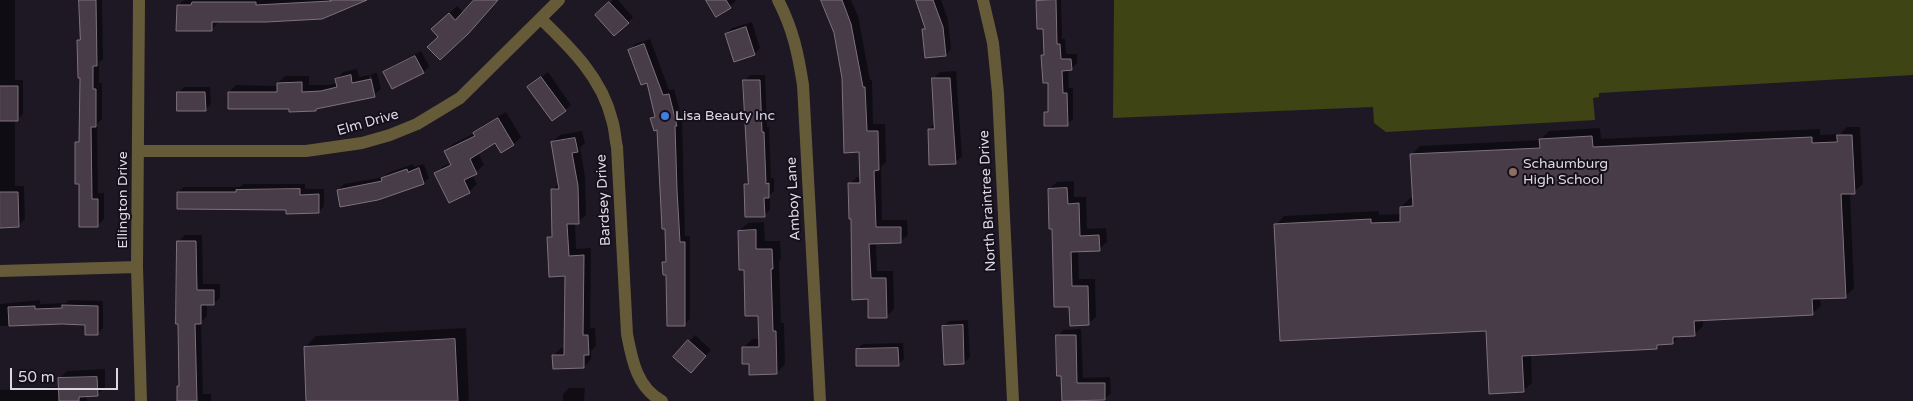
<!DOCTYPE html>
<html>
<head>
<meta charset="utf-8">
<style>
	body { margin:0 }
	#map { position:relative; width:1913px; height:401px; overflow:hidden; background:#1e1825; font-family:"Varela Round",sans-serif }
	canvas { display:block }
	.scale { position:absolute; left:10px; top:368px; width:108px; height:22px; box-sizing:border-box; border:2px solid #dcd8e2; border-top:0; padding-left:6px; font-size:15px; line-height:18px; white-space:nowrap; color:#dcd8e2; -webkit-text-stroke:4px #150f1c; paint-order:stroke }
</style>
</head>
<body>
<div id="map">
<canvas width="1913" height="401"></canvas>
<div class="scale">50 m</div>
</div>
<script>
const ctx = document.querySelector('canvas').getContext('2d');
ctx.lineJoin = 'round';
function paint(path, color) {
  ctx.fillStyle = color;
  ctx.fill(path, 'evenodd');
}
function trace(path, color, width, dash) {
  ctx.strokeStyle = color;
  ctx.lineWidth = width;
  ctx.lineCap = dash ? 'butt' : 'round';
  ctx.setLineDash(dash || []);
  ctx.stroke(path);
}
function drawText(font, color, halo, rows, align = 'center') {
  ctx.font = font + ' "Varela Round",sans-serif';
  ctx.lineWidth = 4;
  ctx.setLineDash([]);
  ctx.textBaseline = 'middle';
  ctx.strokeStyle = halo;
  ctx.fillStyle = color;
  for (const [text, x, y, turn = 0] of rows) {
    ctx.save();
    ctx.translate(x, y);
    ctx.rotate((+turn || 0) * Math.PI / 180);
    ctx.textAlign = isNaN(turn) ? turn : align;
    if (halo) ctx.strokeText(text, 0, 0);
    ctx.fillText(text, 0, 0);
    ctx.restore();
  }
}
const green = new Path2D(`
	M 1114,0 L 1913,0 L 1913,75 L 1599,93 L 1599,97 L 1593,98 L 1595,120 L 1386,132 L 1374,123 L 1373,107 L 1113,118 Z`);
const shadow = new Path2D(`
	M 0,0 L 15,0 L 15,80 L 23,80 L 23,114 L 17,120 L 15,120 L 15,186 L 24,186 L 25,219 L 18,226 L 0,226 Z
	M 80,0 L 102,0 L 103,59 L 99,62 L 99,83 L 102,83 L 102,119 L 97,124 L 98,193 L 104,193 L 104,219 L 97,226 L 80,183 L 76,143 L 81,138 L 81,77 L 79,41 L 81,39 Z
	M 184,0 L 364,0 L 218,20 L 218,23 L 211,30 L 178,5 Z
	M 476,0 L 498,0 L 439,36 L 440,22 L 457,6 L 464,13 Z
	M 613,0 L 618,0 L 633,17 L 628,22 L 597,15 Z
	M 707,0 L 735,0 L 736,1 L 717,15 Z
	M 822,0 L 851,0 L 858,16 L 870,80 L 872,80 L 873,124 L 885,124 L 886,162 L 881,167 L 882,220 L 907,220 L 908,235 L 900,242 L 876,243 L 877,271 L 893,271 L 894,309 L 887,316 L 869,298 L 852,217 L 849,184 L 857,177 L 861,177 L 860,151 L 835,33 Z
	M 917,0 L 941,0 L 948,20 L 951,49 L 946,55 L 923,29 L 926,27 Z
	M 1038,0 L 1061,0 L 1062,39 L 1065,39 L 1066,54 L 1077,54 L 1077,63 L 1071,69 L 1068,69 L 1069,88 L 1073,88 L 1073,119 L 1067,124 L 1046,113 L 1049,109 L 1049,81 L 1042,56 L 1046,53 L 1044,27 L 1039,27 Z
	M 752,22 L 760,48 L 754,54 L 726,34 L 732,28 Z
	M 650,39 L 669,90 L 674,89 L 682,119 L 685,236 L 690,236 L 690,319 L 684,325 L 664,262 L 667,258 L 658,129 L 652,118 L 656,114 L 648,81 L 630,50 L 635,44 Z
	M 421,51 L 429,66 L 424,72 L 393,88 L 385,73 L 391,67 Z
	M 357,69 L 359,77 L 369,75 L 372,92 L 375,92 L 371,74 L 377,73 L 381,89 L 374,95 L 318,108 L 316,110 L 290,107 L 229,92 L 236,85 L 278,86 L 278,83 L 285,76 L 309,76 L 309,85 L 329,85 L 337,83 L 337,79 L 343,72 Z
	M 956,71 L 962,156 L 955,163 L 929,129 L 935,123 L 933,79 L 940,72 Z
	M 548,72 L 571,105 L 565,110 L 529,87 Z
	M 750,75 L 765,75 L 767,127 L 769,127 L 771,178 L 774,178 L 774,191 L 770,195 L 770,210 L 764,215 L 745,185 L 749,181 L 744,81 Z
	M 184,87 L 210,87 L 211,104 L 205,110 L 178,93 Z
	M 506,112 L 521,137 L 514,144 L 502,151 L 496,141 L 478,152 L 484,165 L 472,175 L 477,184 L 469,192 L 436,174 L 443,166 L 451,163 L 445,152 L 453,144 L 475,133 L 482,126 Z
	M 1847,127 L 1860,127 L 1863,184 L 1854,192 L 1850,193 L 1854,288 L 1846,296 L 1820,298 L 1821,306 L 1812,314 L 1703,320 L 1703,326 L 1694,335 L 1680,335 L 1673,343 L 1661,344 L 1657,348 L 1531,354 L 1532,383 L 1523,391 L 1488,330 L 1276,225 L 1284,216 L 1379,211 L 1379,215 L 1401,214 L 1401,207 L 1410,198 L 1413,198 L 1411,155 L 1420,146 L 1540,140 L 1549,131 L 1600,128 L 1601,139 L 1820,129 L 1820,135 L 1840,134 Z
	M 582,131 L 585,143 L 580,148 L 585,177 L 586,215 L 578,222 L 575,223 L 576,249 L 591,248 L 590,328 L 595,328 L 596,346 L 591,351 L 591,359 L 584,367 L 553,356 L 561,348 L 565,348 L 566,275 L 549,237 L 554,233 L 552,190 L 559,183 L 552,142 L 560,135 Z
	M 413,164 L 414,167 L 424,164 L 429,178 L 423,183 L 338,190 L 344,184 L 384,177 L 388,173 Z
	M 1074,181 L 1074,197 L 1086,197 L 1087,229 L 1106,228 L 1107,242 L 1099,249 L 1078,250 L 1079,279 L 1095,279 L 1096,317 L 1088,324 L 1071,306 L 1053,227 L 1049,189 L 1057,182 Z
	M 243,184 L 305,184 L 305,189 L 324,189 L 324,206 L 319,212 L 178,192 L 184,187 L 240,187 Z
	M 764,222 L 765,241 L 780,241 L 781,259 L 779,261 L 781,323 L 784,323 L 785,364 L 777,373 L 750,362 L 743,348 L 752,339 L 760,339 L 759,315 L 745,269 L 739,231 L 748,223 Z
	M 185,235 L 202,235 L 203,284 L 220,284 L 220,298 L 213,304 L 207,304 L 207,316 L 201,322 L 203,394 L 211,394 L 211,401 L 178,401 L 178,386 L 180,384 L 178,242 Z
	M 40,300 L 40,304 L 66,303 L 69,300 L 103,301 L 103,328 L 97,334 L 86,324 L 0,326 L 0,304 Z
	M 968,320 L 970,357 L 964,363 L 944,326 L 949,321 Z
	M 466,328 L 469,401 L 308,401 L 305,347 L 316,336 Z
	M 1081,329 L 1083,378 L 1110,377 L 1111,393 L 1105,399 L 1063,401 L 1062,375 L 1058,336 L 1063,330 Z
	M 695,335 L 711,350 L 697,366 L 675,357 Z
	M 903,343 L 904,359 L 898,364 L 857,349 L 863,344 Z
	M 105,369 L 105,387 L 97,395 L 86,396 L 87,401 L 0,401 L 0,390 L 59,387 L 59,379 L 67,371 Z
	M 569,388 L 585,388 L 584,401 L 563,401 L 563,394 Z`);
const building = new Path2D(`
	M 79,0 L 96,0 L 97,66 L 93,66 L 93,89 L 96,89 L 96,127 L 91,127 L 92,199 L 98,199 L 98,227 L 79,227 L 79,184 L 75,184 L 75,142 L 79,142 L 80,78 L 78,78 L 77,40 L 80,40 Z
	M 330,0 L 367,0 L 322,19 L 266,22 L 212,22 L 212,31 L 176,31 L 177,5 L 191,5 L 192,2 L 256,2 L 256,5 L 331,1 Z
	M 474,0 L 498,0 L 468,34 L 440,60 L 427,47 L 438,37 L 431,29 L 449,13 L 455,20 Z
	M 706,0 L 726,0 L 731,8 L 716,17 Z
	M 821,0 L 842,0 L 851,24 L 863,87 L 865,87 L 867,131 L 878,131 L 879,170 L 874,171 L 876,227 L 901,227 L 901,243 L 869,244 L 871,278 L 886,278 L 887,318 L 868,318 L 868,299 L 852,300 L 851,219 L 849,219 L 848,183 L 860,183 L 859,152 L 844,153 L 842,78 L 834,33 Z
	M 916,0 L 933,0 L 943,27 L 946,56 L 925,58 L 922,29 L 925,29 Z
	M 1056,0 L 1057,44 L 1060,44 L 1061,59 L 1071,59 L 1072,70 L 1062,71 L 1063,93 L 1067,93 L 1068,126 L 1044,126 L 1044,112 L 1048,112 L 1048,83 L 1043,83 L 1041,55 L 1044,55 L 1043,29 L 1037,29 L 1036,1 Z
	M 609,2 L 629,23 L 614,36 L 595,15 Z
	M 746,27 L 755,55 L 734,62 L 725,34 Z
	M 644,44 L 663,95 L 669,94 L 677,126 L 675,126 L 677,190 L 680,242 L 685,242 L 685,326 L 667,326 L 666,275 L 663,275 L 662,262 L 666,262 L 665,229 L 662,229 L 657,130 L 654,131 L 650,118 L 655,117 L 647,83 L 641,85 L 628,50 Z
	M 415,56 L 424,73 L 392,89 L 383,72 Z
	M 351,75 L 352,83 L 371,79 L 375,97 L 316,109 L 316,111 L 289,112 L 289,109 L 228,109 L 228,92 L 277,92 L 277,83 L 302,82 L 302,92 L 321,91 L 337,87 L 335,79 Z
	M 541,77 L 566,111 L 552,121 L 527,87 Z
	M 932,78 L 950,78 L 956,164 L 929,165 L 928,129 L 934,129 Z
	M 743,80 L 760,80 L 762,132 L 764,132 L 766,184 L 769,183 L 769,198 L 764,198 L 765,217 L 745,217 L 744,184 L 748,184 Z
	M 0,86 L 18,86 L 18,121 L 0,121 Z
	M 177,92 L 205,92 L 206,111 L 177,111 Z
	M 498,118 L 514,145 L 501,153 L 495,143 L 470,159 L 477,174 L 464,180 L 470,193 L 449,203 L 434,173 L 451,165 L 444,151 L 475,136 L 473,133 Z
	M 1837,135 L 1852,135 L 1855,194 L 1841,194 L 1846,298 L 1812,299 L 1813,315 L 1694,321 L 1695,336 L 1673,337 L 1673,344 L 1657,345 L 1657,349 L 1522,356 L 1524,392 L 1489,394 L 1486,331 L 1280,341 L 1274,224 L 1371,219 L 1371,223 L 1400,222 L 1400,207 L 1413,206 L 1410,154 L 1540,148 L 1539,139 L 1592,136 L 1593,147 L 1812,137 L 1812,143 L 1837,142 Z
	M 575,138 L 578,152 L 572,153 L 578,186 L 579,224 L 567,224 L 569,256 L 584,255 L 583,335 L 588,335 L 589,355 L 584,355 L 584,368 L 553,369 L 552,355 L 564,355 L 565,276 L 549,277 L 547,237 L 552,237 L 551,189 L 559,189 L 551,142 Z
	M 419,168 L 424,184 L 378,200 L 340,207 L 337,190 L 382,181 L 381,178 L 407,169 L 408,172 Z
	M 1067,188 L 1068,204 L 1079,203 L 1080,236 L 1099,235 L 1100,251 L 1071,252 L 1072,286 L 1088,286 L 1089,325 L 1070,326 L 1069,307 L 1054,307 L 1052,229 L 1049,229 L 1048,189 Z
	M 300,189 L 300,195 L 319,194 L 319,213 L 286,214 L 286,210 L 177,209 L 177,192 L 236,192 L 236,190 Z
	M 0,192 L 18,192 L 19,227 L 0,228 Z
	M 756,230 L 756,249 L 772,249 L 773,269 L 771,269 L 773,331 L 776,331 L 777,374 L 749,375 L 749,364 L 742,364 L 742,347 L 759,347 L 758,316 L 745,316 L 744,270 L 739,270 L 738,231 Z
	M 177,241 L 196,241 L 197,290 L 214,290 L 214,305 L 201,305 L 201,324 L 195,324 L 197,401 L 177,401 L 177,386 L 179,386 L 178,324 L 176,324 Z
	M 62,305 L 98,306 L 98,335 L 85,335 L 85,325 L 62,324 L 9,326 L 8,307 L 35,306 L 35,309 L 62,308 Z
	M 963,325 L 964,364 L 944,365 L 942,326 Z
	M 1056,335 L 1076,335 L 1077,383 L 1105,383 L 1105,400 L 1062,401 L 1061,376 L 1057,376 Z
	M 455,339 L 458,401 L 306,401 L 304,347 Z
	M 688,340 L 706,356 L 691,373 L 673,357 Z
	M 898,348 L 899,366 L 856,366 L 856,349 Z
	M 97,377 L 98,396 L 79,397 L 79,401 L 59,401 L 58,378 Z`);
const minor = new Path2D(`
	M 139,0 L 137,267 L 141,401
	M 778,0 C 793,29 798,53 803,85 L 820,401
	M 983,0 L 993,43 L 998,93 L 1013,401
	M 541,19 C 571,48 602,78 612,120 C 615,129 615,139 617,147 L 627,334 C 632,360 637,388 662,401
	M 138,151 L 306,151 L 362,143 L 390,135 L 417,124 L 460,98 L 559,0
	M 0,271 L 137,267`);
const markers = [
	[665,116,5,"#3f7fe0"],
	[1513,172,5,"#8d6e63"]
];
const poiNames = [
	["Lisa Beauty Inc",675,116],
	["Schaumburg",1523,164],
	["High School",1523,180]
];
const streetNames = [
	["Elm Drive",368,123,-16],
	["Amboy Lane",794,199,-93],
	["Ellington Drive",123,200,-90],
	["Bardsey Drive",604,200,-93],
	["North Braintree Drive",988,201,-93]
];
paint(green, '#3e4413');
paint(shadow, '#0007');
paint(building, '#483c48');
trace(building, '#7f717f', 1);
trace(minor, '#665b38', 12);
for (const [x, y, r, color] of markers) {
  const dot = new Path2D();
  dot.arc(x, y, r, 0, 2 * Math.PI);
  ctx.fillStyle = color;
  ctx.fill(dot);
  trace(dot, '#150f1c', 2);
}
drawText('14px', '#dcd8e2', '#150f1c', poiNames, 'left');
drawText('14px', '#dcd8e2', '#150f1c', streetNames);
</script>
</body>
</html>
